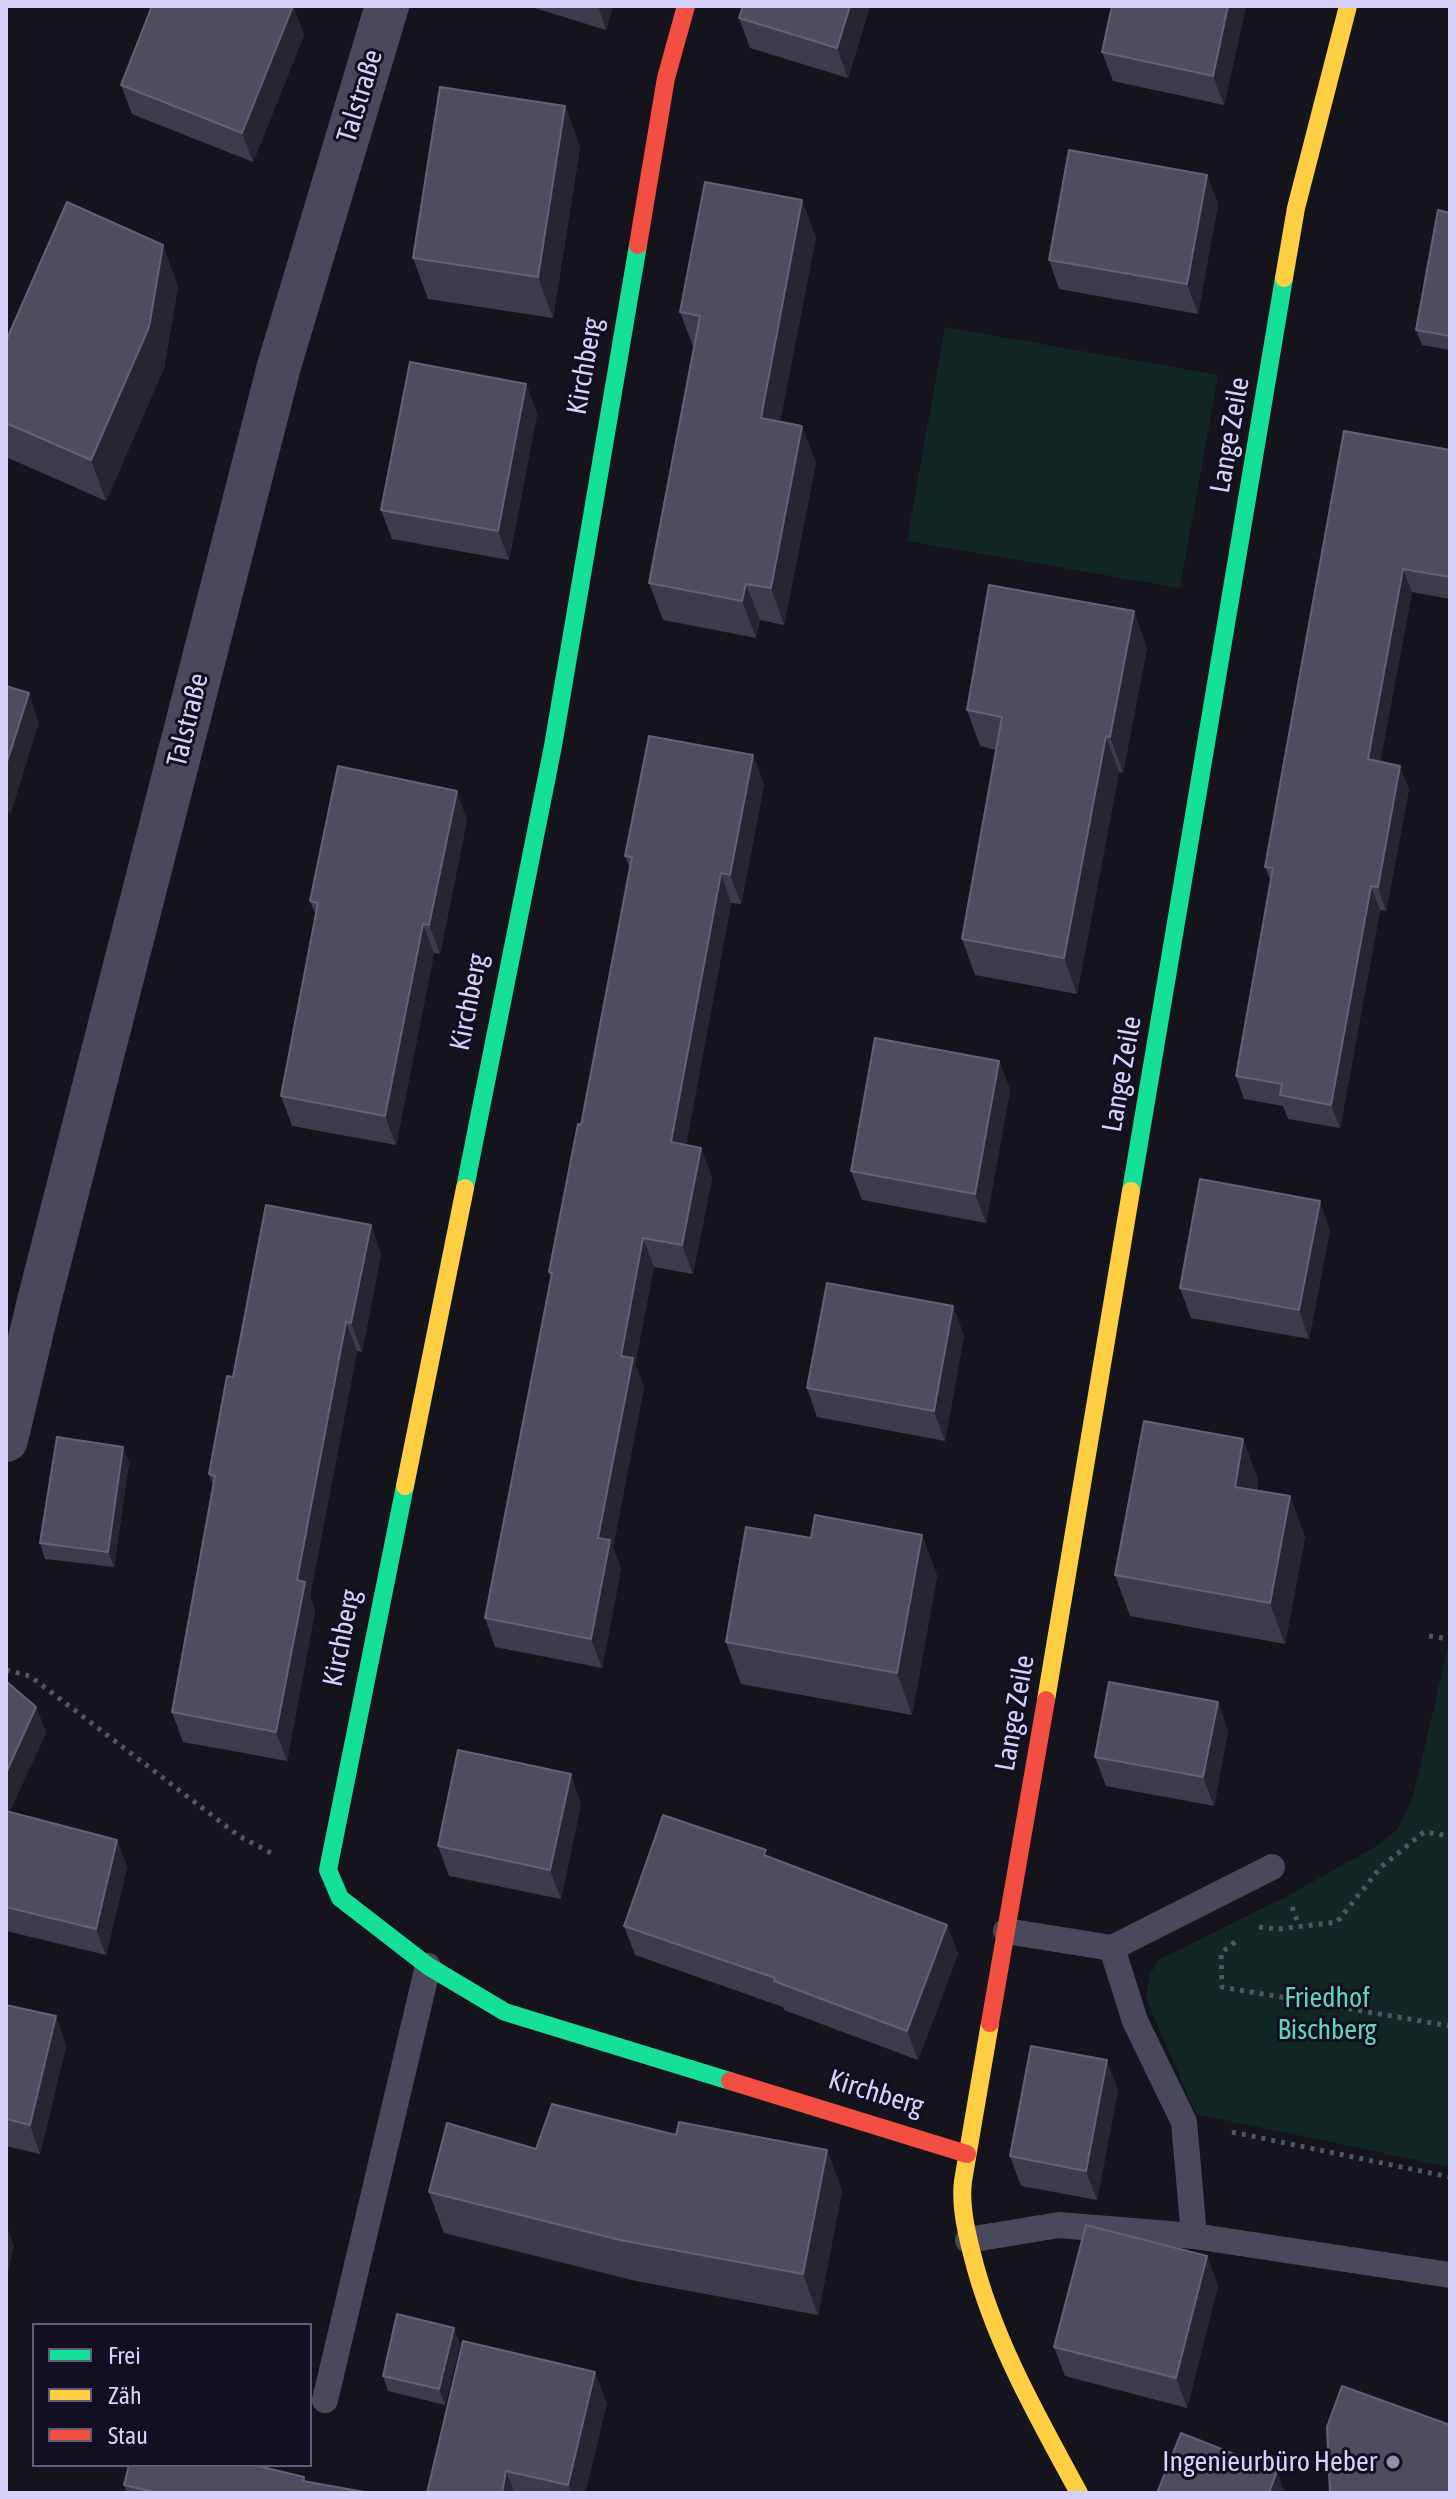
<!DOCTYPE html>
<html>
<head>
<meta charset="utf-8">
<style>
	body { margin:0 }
	#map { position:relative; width:1456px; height:2499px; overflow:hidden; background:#15131c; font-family:"Asap Condensed",sans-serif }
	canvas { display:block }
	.frame { position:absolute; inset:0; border:8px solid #d6d2fb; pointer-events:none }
	.legend { position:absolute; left:32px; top:2323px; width:280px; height:144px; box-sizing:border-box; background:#120f20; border:2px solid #605d78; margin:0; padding:10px 14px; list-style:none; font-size:24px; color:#d6d2fb }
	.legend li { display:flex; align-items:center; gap:16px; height:40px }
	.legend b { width:40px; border:2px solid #605d78 }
</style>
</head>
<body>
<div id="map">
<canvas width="1456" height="2499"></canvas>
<div class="frame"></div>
<ul class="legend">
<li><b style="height:10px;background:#16e098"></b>Frei</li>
<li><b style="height:10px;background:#ffcf43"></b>Zäh</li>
<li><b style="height:10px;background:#f24e42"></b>Stau</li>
</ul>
</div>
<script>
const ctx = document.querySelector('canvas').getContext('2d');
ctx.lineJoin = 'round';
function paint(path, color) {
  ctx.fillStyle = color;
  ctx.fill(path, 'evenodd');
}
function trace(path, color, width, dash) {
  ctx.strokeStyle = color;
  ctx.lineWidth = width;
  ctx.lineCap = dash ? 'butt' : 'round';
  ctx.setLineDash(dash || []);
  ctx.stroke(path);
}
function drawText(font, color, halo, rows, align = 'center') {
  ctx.font = font + ' "Asap Condensed",sans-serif';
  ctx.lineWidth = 6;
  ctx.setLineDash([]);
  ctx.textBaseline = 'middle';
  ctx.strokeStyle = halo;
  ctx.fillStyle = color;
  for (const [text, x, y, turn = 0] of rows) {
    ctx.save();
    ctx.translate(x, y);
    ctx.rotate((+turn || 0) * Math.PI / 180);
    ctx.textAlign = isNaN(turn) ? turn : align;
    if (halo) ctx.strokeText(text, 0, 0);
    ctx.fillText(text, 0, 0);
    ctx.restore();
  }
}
const green = new Path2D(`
	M 945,327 L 1218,375 L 1180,588 L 907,541 Z
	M 1450,1639 L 1450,2167 L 1196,2114 L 1146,1999 L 1149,1977 L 1158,1960 L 1287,1896 L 1375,1847 L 1398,1829 L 1413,1796 Z`);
const path = new Path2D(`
	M 1429,1636 L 1450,1639
	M 6,1670 L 30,1676 L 239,1836 L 273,1854
	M 1292,1907 L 1299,1926
	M 1259,1927 L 1279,1929 L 1337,1922 L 1381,1867 L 1424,1832 L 1450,1836
	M 1235,1942 L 1221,1953 L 1222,1987 L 1450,2026
	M 1232,2132 L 1450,2177`);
const lane = new Path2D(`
	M 1006,1931 L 1112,1948 L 1272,1867
	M 1112,1948 L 1135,2021 L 1184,2122 L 1194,2236
	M 968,2240 L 1059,2225 L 1194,2236 L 1450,2275
	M 325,2400 L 428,1966`);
const street = new Path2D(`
	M 6,1440 L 39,1301 L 279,366 L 387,6`);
const fast = new Path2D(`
	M 465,1188 L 553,746 L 638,245
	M 1131,1191 L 1284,278
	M 405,1486 L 328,1870 L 340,1898 L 428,1966 L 505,2012 L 730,2081`);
const slow = new Path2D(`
	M 1284,278 L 1296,208 L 1348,6
	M 405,1486 L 465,1188
	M 1046,1700 L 1131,1191
	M 990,2023 L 963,2181 C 960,2205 966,2230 972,2254 C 993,2339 1037,2416 1079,2493`);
const jam = new Path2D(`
	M 638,245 L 666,78 L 686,6
	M 990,2023 L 1046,1700
	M 730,2081 L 967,2154`);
const wall = new Path2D(`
	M 293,6 L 304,35 L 253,162 L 132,114 L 121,85 Z
	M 528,6 L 613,6 L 606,30 Z
	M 743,6 L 870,6 L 848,78 L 750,48 L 739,18 Z
	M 1246,6 L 1224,105 L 1113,81 L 1102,52 Z
	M 565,106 L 580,147 L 553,318 L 428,299 L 413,258 Z
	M 1207,175 L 1218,204 L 1198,314 L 1059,289 L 1049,260 Z
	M 1450,213 L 1450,350 L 1422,345 L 1416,330 Z
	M 816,237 L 780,421 L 816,462 L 784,625 L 760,620 L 756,638 L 663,620 L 649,583 L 694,349 L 680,312 Z
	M 178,286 L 164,368 L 106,501 L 6,457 L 6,341 Z
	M 526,384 L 537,414 L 509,560 L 392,539 L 381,510 Z
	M 1450,450 L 1450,599 L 1412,592 L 1380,762 L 1409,789 L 1386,911 L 1380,910 L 1340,1128 L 1288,1119 L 1283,1106 L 1244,1099 L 1236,1076 L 1271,882 L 1265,867 Z
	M 1147,647 L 1123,773 L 1119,772 L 1077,994 L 975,975 L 962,939 L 996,750 L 980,746 L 967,710 Z
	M 753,755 L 764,785 L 741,904 L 731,903 L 686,1145 L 701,1148 L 712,1178 L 693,1274 L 654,1267 L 635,1364 L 644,1387 L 613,1547 L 621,1569 L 602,1668 L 495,1647 L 485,1618 L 551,1278 L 549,1272 L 581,1125 L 630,868 L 625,856 Z
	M 467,820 L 440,954 L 434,953 L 396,1145 L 292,1126 L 281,1096 L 316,916 L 310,901 Z
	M 999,1061 L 1010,1090 L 986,1223 L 862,1200 L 851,1171 Z
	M 371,1225 L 381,1254 L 362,1352 L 357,1351 L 310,1596 L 315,1611 L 287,1761 L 183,1742 L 172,1712 L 213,1485 L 209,1474 L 233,1377 Z
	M 1330,1230 L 1309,1339 L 1191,1318 L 1180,1288 Z
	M 964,1335 L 945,1441 L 817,1417 L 807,1388 Z
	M 1243,1439 L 1258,1480 L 1257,1490 L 1290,1496 L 1305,1537 L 1285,1644 L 1130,1616 L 1115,1575 Z
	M 129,1462 L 114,1567 L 45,1559 L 40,1543 Z
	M 922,1535 L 937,1576 L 912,1715 L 741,1684 L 726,1642 L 811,1538 Z
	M 6,1681 L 36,1707 L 46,1733 L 9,1812 L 117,1840 L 127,1867 L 106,1955 L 6,1931 Z
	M 1218,1702 L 1228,1731 L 1214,1806 L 1106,1786 L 1095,1757 Z
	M 581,1804 L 561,1899 L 449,1876 L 438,1846 Z
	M 768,1857 L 947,1925 L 958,1954 L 918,2060 L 784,2010 L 783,2007 L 635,1955 L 624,1926 Z
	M 6,2005 L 56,2016 L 66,2046 L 40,2154 L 6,2146 Z
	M 1118,2090 L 1097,2200 L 1021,2186 L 1010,2156 Z
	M 676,2135 L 827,2150 L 842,2191 L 818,2315 L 636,2281 L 444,2233 L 429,2192 L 536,2149 Z
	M 1207,2256 L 1218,2286 L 1187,2408 L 1065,2376 L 1054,2347 Z
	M 460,2343 L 445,2405 L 388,2391 L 383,2376 Z
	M 607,2403 L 585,2493 L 427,2493 Z
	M 304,2477 L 306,2482 L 370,2493 L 127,2493 L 124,2485 Z`);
const shadedWall = new Path2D(`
	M 293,6 L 304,35 L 253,162 L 242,133 Z
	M 598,6 L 613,6 L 606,30 Z
	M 850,6 L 870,6 L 848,78 L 837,48 Z
	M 1228,6 L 1246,6 L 1224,105 L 1213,76 Z
	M 565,106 L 580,147 L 553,318 L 538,277 Z
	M 1207,175 L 1218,204 L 1198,314 L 1187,284 Z
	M 802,200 L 816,237 L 774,454 L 761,418 Z
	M 163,245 L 178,286 L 164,368 L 106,501 L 91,460 Z
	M 526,384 L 537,414 L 509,560 L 498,531 Z
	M 802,426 L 816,462 L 784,625 L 771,588 Z
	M 1403,569 L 1412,592 L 1376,783 L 1368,759 Z
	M 746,584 L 760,620 L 756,638 L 742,601 Z
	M 1134,611 L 1147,647 L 1123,773 L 1110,737 Z
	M 29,693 L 39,723 L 10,816 L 6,806 L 6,765 Z
	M 1106,736 L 1119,772 L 1077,994 L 1064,958 Z
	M 753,755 L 764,785 L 741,904 L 730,875 Z
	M 1400,766 L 1409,789 L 1386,911 L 1378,887 Z
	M 457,791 L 467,820 L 440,954 L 429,925 Z
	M 721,873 L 731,903 L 681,1172 L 671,1142 Z
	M 1371,886 L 1380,910 L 1340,1128 L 1331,1105 Z
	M 423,924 L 434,953 L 396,1145 L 385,1116 Z
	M 999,1061 L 1010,1090 L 986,1223 L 975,1194 Z
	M 701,1148 L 712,1178 L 693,1274 L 682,1245 Z
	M 1320,1201 L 1330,1230 L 1309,1339 L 1299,1310 Z
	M 371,1225 L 381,1254 L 362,1352 L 351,1323 Z
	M 643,1238 L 654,1267 L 635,1364 L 644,1387 L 613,1547 L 621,1569 L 602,1668 L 591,1639 L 598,1538 L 621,1356 Z
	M 953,1306 L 964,1335 L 945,1441 L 934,1411 Z
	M 346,1322 L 357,1351 L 310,1596 L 315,1611 L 287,1761 L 276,1732 L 297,1580 Z
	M 1243,1439 L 1258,1480 L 1250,1528 L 1235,1487 Z
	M 123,1447 L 129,1462 L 114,1567 L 108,1552 Z
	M 1290,1496 L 1305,1537 L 1285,1644 L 1270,1603 Z
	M 922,1535 L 937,1576 L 912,1715 L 897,1673 Z
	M 1218,1702 L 1228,1731 L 1214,1806 L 1203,1777 Z
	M 36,1707 L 46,1733 L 6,1820 L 6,1773 Z
	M 571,1774 L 581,1804 L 561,1899 L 550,1870 Z
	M 117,1840 L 127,1867 L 106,1955 L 96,1929 Z
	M 947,1925 L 958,1954 L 918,2060 L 907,2031 Z
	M 56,2016 L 66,2046 L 40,2154 L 30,2125 Z
	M 1107,2060 L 1118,2090 L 1097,2200 L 1086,2171 Z
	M 827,2150 L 842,2191 L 818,2315 L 803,2274 Z
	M 6,2223 L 14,2246 L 6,2280 Z
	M 1207,2256 L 1218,2286 L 1187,2408 L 1176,2378 Z
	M 454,2328 L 460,2343 L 445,2405 L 439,2389 Z
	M 595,2372 L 607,2403 L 585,2493 L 571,2493 L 568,2485 Z
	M 506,2471 L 515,2493 L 502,2493 Z
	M 1277,2471 L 1285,2493 L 1269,2493 Z`);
const building = new Path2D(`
	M 152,6 L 293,6 L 242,133 L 121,85 Z
	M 743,6 L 850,6 L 837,48 L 739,18 Z
	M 1112,6 L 1228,6 L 1213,76 L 1102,52 Z
	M 440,87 L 565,106 L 538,277 L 413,258 Z
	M 1069,150 L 1207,175 L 1187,284 L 1049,260 Z
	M 705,182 L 802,200 L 761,418 L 802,426 L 771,588 L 746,584 L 742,601 L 649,583 L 700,316 L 680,312 Z
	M 67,202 L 163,245 L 149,327 L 91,460 L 6,423 L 6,341 Z
	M 1438,210 L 1450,213 L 1450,336 L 1416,330 Z
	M 410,362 L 526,384 L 498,531 L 381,510 Z
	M 1344,431 L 1450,450 L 1450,577 L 1403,569 L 1368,759 L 1400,766 L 1378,887 L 1371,886 L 1331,1105 L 1280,1095 L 1282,1084 L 1236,1076 L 1273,868 L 1265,867 Z
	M 989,585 L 1134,611 L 1110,737 L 1106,736 L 1064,958 L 962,939 L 1002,717 L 967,710 Z
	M 6,686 L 29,693 L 6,765 Z
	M 649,736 L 753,755 L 730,875 L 721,873 L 671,1142 L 701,1148 L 682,1245 L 643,1238 L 621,1356 L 633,1358 L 598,1538 L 610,1540 L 591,1639 L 485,1618 L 552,1273 L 549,1272 L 578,1124 L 581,1125 L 632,857 L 625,856 Z
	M 338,766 L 457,791 L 429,925 L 423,924 L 385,1116 L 281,1096 L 318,903 L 310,901 Z
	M 875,1038 L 999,1061 L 975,1194 L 851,1171 Z
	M 1200,1179 L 1320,1201 L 1299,1310 L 1180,1288 Z
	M 266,1205 L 371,1225 L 351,1323 L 346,1322 L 297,1580 L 305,1582 L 276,1732 L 172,1712 L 215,1476 L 209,1474 L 227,1376 L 233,1377 Z
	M 827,1283 L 953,1306 L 934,1411 L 807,1388 Z
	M 1144,1421 L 1243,1439 L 1235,1487 L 1290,1496 L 1270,1603 L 1115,1575 Z
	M 57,1437 L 123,1447 L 108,1552 L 40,1543 Z
	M 815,1515 L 922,1535 L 897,1673 L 726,1642 L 746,1527 L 811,1538 Z
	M 6,1681 L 36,1707 L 6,1773 Z
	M 1109,1682 L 1218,1702 L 1203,1777 L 1095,1757 Z
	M 458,1750 L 571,1774 L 550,1870 L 438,1846 Z
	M 6,1811 L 117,1840 L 96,1929 L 6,1907 Z
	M 663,1815 L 766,1850 L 764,1855 L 947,1925 L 907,2031 L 774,1981 L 775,1978 L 624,1926 Z
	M 6,2005 L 56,2016 L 30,2125 L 6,2119 Z
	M 1031,2046 L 1107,2060 L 1086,2171 L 1010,2156 Z
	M 552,2104 L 676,2135 L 679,2122 L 827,2150 L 803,2274 L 620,2240 L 429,2192 L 447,2123 L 536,2149 Z
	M 1086,2225 L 1207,2256 L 1176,2378 L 1054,2347 Z
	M 397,2314 L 454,2328 L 439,2389 L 383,2376 Z
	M 463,2341 L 595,2372 L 568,2485 L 506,2471 L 502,2493 L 427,2493 Z
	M 1342,2386 L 1450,2425 L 1450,2493 L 1330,2493 L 1327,2427 Z
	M 1181,2433 L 1277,2471 L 1269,2493 L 1157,2493 Z
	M 129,2465 L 254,2465 L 304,2477 L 303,2481 L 370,2493 L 158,2493 L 124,2485 Z`);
const markers = [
	[1393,2462,8,"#928fad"]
];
const streetNames = [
	["Talstraße",360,96,-73],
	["Kirchberg",585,366,-80],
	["Lange Zeile",1230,435,-80],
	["Talstraße",188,720,-76],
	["Kirchberg",469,1002,-79],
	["Lange Zeile",1122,1074,-80],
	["Kirchberg",342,1638,-79],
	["Lange Zeile",1015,1713,-80],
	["Kirchberg",876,2093,17]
];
const parkNames = [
	["Friedhof",1327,1998],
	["Bischberg",1327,2030]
];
const poiNames = [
	["Ingenieurbüro Heber",1377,2462]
];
paint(green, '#122626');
trace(path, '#4c5965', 5, [4, 6]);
trace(lane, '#4a495c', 26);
trace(street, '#4a495c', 44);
trace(fast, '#16e098', 18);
trace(slow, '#ffcf43', 18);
trace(jam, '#f24e42', 18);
paint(wall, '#3e3c4b');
paint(shadedWall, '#272530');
paint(building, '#4f4c5e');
trace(building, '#646177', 2);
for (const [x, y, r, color] of markers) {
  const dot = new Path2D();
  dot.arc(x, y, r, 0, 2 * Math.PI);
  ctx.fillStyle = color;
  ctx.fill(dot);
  trace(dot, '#120f20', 3);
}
drawText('28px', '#d6d2fb', '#120f20', streetNames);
drawText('28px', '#64d4b8', '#120f20', parkNames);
drawText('28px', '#d6d2fb', '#120f20', poiNames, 'right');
</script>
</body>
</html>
